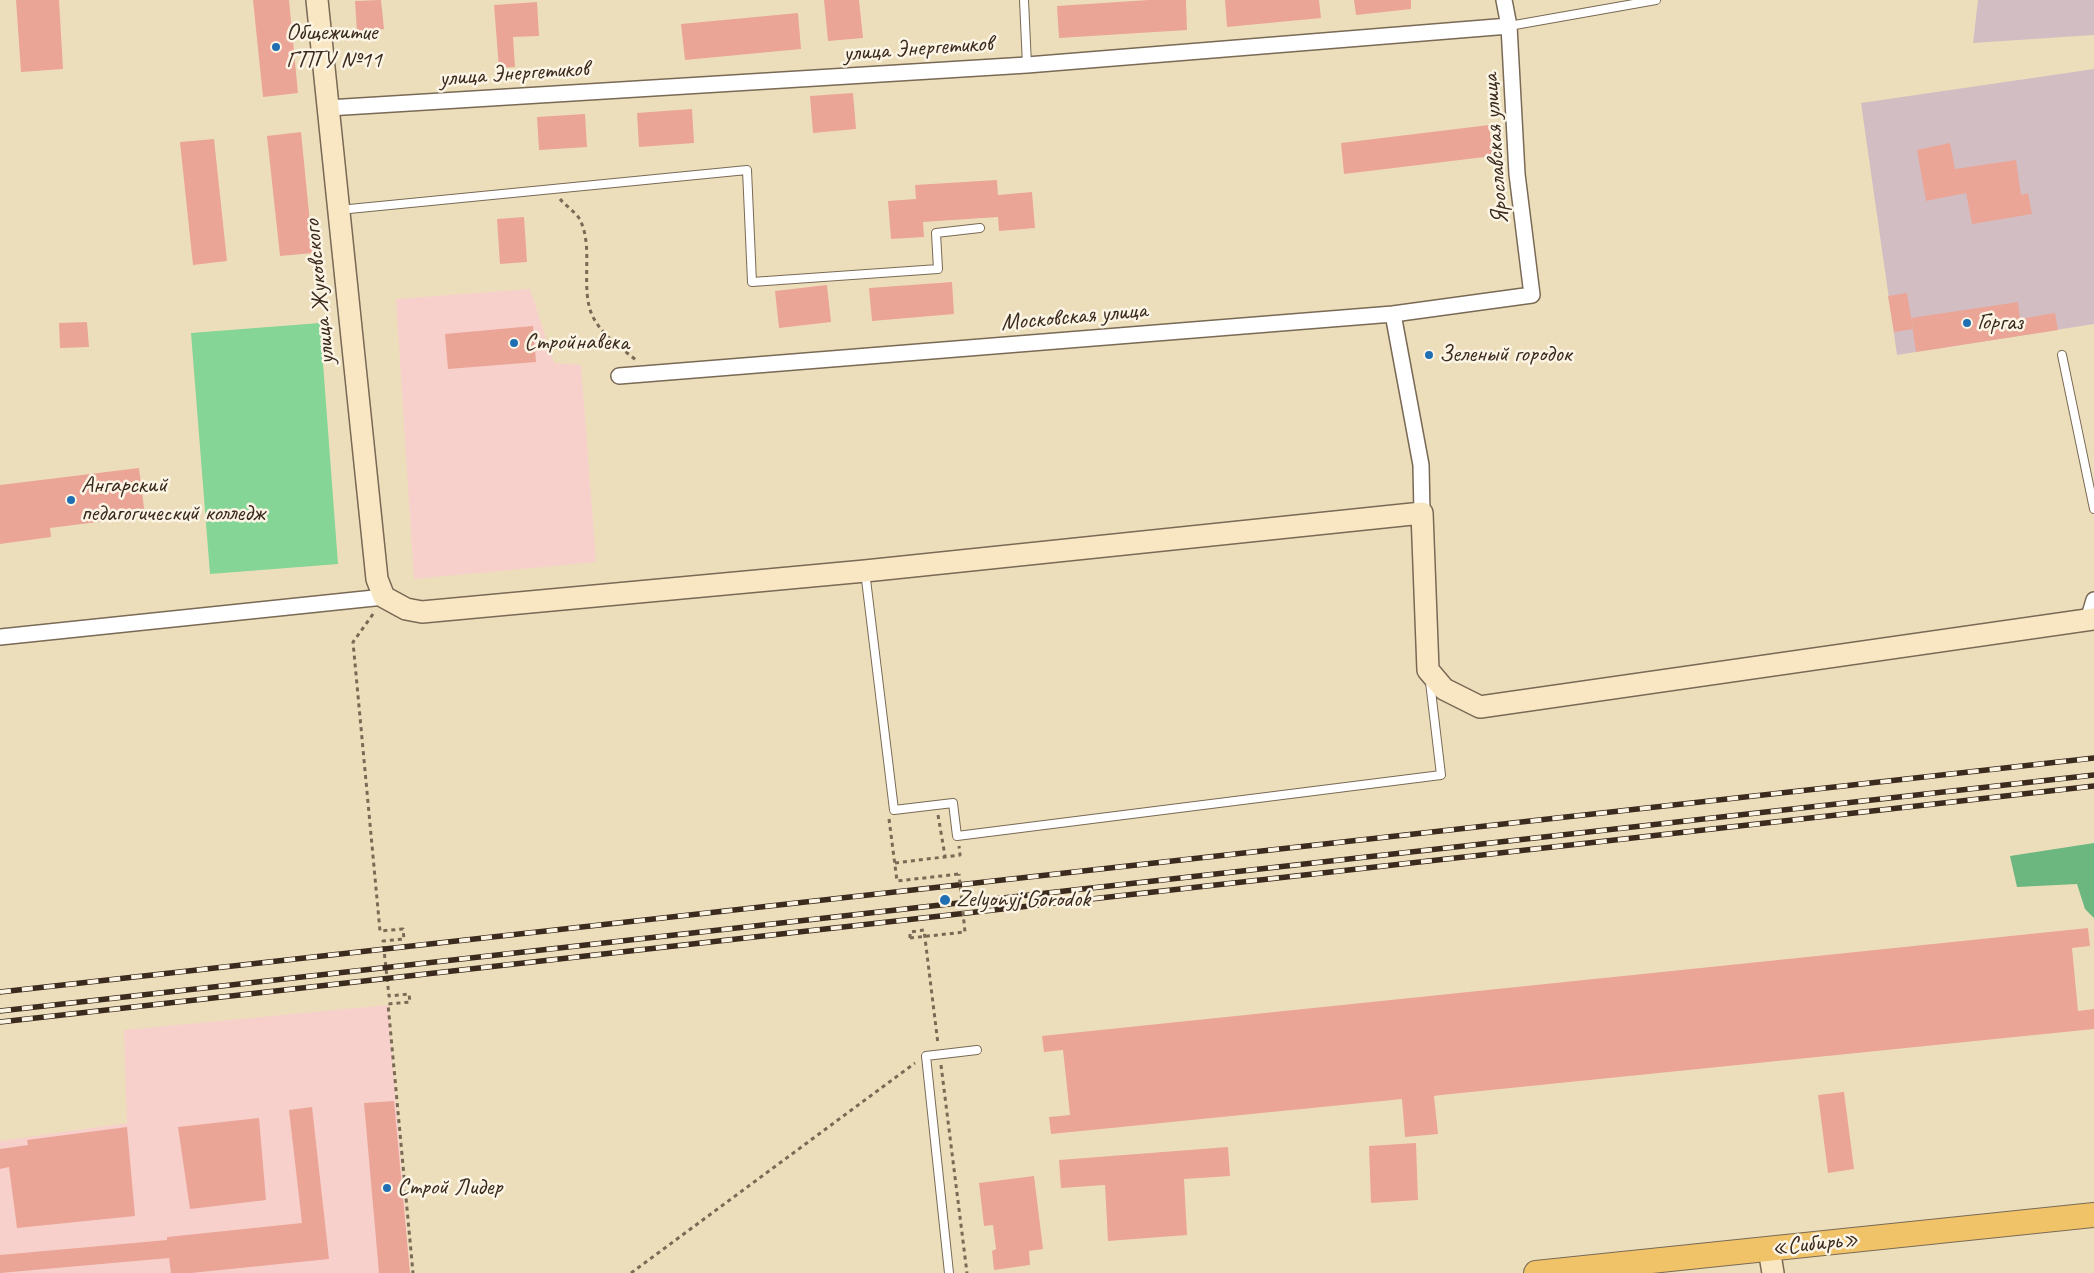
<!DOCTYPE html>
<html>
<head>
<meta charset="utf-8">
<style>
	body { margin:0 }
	canvas { display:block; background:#eddebb }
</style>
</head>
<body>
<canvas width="2094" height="1273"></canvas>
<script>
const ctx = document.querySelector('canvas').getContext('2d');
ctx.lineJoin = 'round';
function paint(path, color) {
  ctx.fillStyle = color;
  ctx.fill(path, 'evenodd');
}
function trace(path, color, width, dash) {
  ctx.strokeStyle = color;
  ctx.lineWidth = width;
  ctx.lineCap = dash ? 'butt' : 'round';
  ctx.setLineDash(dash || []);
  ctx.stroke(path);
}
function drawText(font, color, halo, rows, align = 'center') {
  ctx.font = font + ' Caveat,sans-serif';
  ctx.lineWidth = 5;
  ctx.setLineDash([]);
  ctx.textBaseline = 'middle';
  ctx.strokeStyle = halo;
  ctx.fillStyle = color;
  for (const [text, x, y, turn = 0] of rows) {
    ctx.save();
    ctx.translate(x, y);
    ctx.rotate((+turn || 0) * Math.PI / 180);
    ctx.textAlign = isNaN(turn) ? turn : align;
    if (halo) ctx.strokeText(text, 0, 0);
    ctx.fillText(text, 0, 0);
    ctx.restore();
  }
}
const built = new Path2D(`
	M 530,289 L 554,363 L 581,365 L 596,562 L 414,579 L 396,299 Z
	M 388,1005 L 410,1273 L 0,1273 L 0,1141 L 127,1123 L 124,1030 Z`);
const industrial = new Path2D(`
	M 1978,0 L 2094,0 L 2094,35 L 1973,43 Z
	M 2094,69 L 2094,324 L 1897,355 L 1861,103 Z`);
const green = new Path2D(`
	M 320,323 L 338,564 L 210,574 L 191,333 Z`);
const forest = new Path2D(`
	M 2094,843 L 2094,918 L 2085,909 L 2077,884 L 2017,887 L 2010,856 Z`);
const building = new Path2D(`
	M 16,0 L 59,0 L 63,69 L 21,72 Z
	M 253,0 L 289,0 L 298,93 L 263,97 Z
	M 381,0 L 384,29 L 357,32 L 355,1 Z
	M 824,0 L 859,0 L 863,38 L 828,41 Z
	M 1149,0 L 1186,0 L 1187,30 L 1059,38 L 1057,6 Z
	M 1225,0 L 1319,0 L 1321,18 L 1227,27 Z
	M 1354,0 L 1411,0 L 1411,9 L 1356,15 Z
	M 537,2 L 539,36 L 513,37 L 515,67 L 499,68 L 494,5 Z
	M 798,13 L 801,49 L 685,60 L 681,24 Z
	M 853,93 L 856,129 L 813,133 L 810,96 Z
	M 692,109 L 694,143 L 639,147 L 637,113 Z
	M 585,114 L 587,147 L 539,150 L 537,117 Z
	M 1489,125 L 1493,156 L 1344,174 L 1341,143 Z
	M 301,132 L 313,253 L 280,256 L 267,136 Z
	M 214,139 L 227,261 L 193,265 L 180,142 Z
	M 1950,143 L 1955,169 L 2016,160 L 2021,195 L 2028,193 L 2032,214 L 1972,224 L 1966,193 L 1926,201 L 1917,150 Z
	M 997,180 L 998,195 L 1032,192 L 1035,228 L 999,231 L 998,217 L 923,222 L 924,237 L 891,239 L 888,201 L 916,199 L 915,185 Z
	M 524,217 L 527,262 L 500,264 L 497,219 Z
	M 952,282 L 954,314 L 872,321 L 869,288 Z
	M 827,285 L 831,322 L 779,328 L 775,291 Z
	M 1907,293 L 1913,329 L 1894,332 L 1888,296 Z
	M 2018,302 L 2020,319 L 2055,313 L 2058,330 L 1916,352 L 1911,318 Z
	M 87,322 L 89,347 L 60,348 L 59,323 Z
	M 533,326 L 536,362 L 448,369 L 445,334 Z
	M 139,468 L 145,516 L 50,528 L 51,537 L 0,544 L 0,485 Z
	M 2088,928 L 2090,946 L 2072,948 L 2078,1011 L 2094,1009 L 2094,1029 L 1441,1095 L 1434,1096 L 1438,1134 L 1405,1137 L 1402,1099 L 1051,1134 L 1049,1117 L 1070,1115 L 1063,1050 L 1044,1052 L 1042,1036 Z
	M 1844,1092 L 1854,1169 L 1828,1173 L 1818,1095 Z
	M 394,1101 L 410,1273 L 379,1273 L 364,1103 Z
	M 312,1107 L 329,1259 L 191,1273 L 171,1273 L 169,1258 L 0,1273 L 0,1255 L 167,1240 L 167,1237 L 302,1223 L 289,1110 Z
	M 259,1118 L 266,1200 L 190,1209 L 178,1127 Z
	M 127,1127 L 135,1216 L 17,1228 L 9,1167 L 0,1169 L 0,1149 L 28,1145 L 27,1140 Z
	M 1416,1143 L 1418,1200 L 1371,1203 L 1369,1146 Z
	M 1228,1147 L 1230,1176 L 1184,1179 L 1187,1235 L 1108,1241 L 1105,1185 L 1061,1188 L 1059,1160 Z
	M 1034,1176 L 1043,1249 L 1029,1251 L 1030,1265 L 994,1270 L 992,1251 L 996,1249 L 993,1225 L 984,1226 L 979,1183 Z`);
const path = new Path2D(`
	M 560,199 C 565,205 574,211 579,218 C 595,246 579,289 593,317 C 603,336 620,347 636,360
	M 373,614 L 353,642 L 380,931 L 403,929 L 404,939 L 383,941 L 389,996 L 409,994 L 410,1002 L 388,1004 L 413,1273
	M 938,815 L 945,856
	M 889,819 L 897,881 L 959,874
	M 895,863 L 960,855 L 959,846
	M 910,938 L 910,932 L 924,930 L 938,1044
	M 941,1065 L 967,1273
	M 631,1273 L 915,1063`);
const lane = new Path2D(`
	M 1024,0 L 1027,65
	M 1509,26 L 1656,0
	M 339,210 L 747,170 L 752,282 L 938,269 L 936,233 L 980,228
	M 2062,355 L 2094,509
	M 865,571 L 894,810 L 953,803 L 957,836 L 1441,775 L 1430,682
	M 949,1273 L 926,1056 L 977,1050`);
const street = new Path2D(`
	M 328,108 L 1027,65 L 1509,26
	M 1393,314 L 1421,465 L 1422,513
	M 619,376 L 1393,314 L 1532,295 L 1517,174 L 1509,26 L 1504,0
	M 2088,620 L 2094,600
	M 0,637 L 384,597`);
const secondary = new Path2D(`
	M 317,0 L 377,579 L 384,597 L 406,609 L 422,612 L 865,571 L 1422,513 L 1428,670 L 1444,689 L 1480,707 L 2094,619
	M 1769,1249 L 1773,1273`);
const primary = new Path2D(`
	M 1536,1273 L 2094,1215`);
const rail = new Path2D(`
	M 0,992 L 2094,758
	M 0,1011 L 2094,775
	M 0,1022 L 2094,786`);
const pathBridge = new Path2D(`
	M 910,938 L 965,932 L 959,874`);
const markers = [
	[276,47,5,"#1f6fb2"],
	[1967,323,5,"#1f6fb2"],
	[514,343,5,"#1f6fb2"],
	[1429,355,5,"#1f6fb2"],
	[71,500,5,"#1f6fb2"],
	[945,900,6,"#1f6fb2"],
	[387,1188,5,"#1f6fb2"]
];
const poiNames = [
	["Общежитие",286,33],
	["ГПТУ №11",286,61],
	["Горгаз",1977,323],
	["Стройнавека",524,343],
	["Зеленый городок",1439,355],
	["Ангарский",81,486],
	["педагогический колледж",81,514],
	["Zelyonyj Gorodok",956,900],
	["Строй Лидер",397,1188]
];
const streetNames = [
	["улица Энергетиков",918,49,-4],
	["улица Энергетиков",514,74,-4],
	["Ярославская улица",1496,149,-94],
	["улица Жуковского",320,292,-96],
	["Московская улица",1074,317,-5],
	["«Сибирь»",1815,1244,-6]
];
paint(built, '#f7d0cb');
paint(industrial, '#d2bec2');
paint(green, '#85d596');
paint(forest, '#6cb67f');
paint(building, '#eba597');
trace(lane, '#796955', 10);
trace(street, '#796955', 18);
trace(secondary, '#796955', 24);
trace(primary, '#796955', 26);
trace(path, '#796955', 3, [4, 4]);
trace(lane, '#fff', 8);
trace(street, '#fff', 15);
trace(secondary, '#f9e7c3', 21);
trace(primary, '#f1c369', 24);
trace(rail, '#3b2a1e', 5.5);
trace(rail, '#fcf5e5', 4, [11]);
trace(pathBridge, '#796955', 3, [4, 4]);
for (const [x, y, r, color] of markers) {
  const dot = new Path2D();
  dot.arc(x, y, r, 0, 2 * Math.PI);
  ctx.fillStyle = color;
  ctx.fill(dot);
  trace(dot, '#fcf5e5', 2);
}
drawText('24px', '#3b2a1e', '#fcf5e5', poiNames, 'left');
drawText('24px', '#3b2a1e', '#fcf5e5', streetNames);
</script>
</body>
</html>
